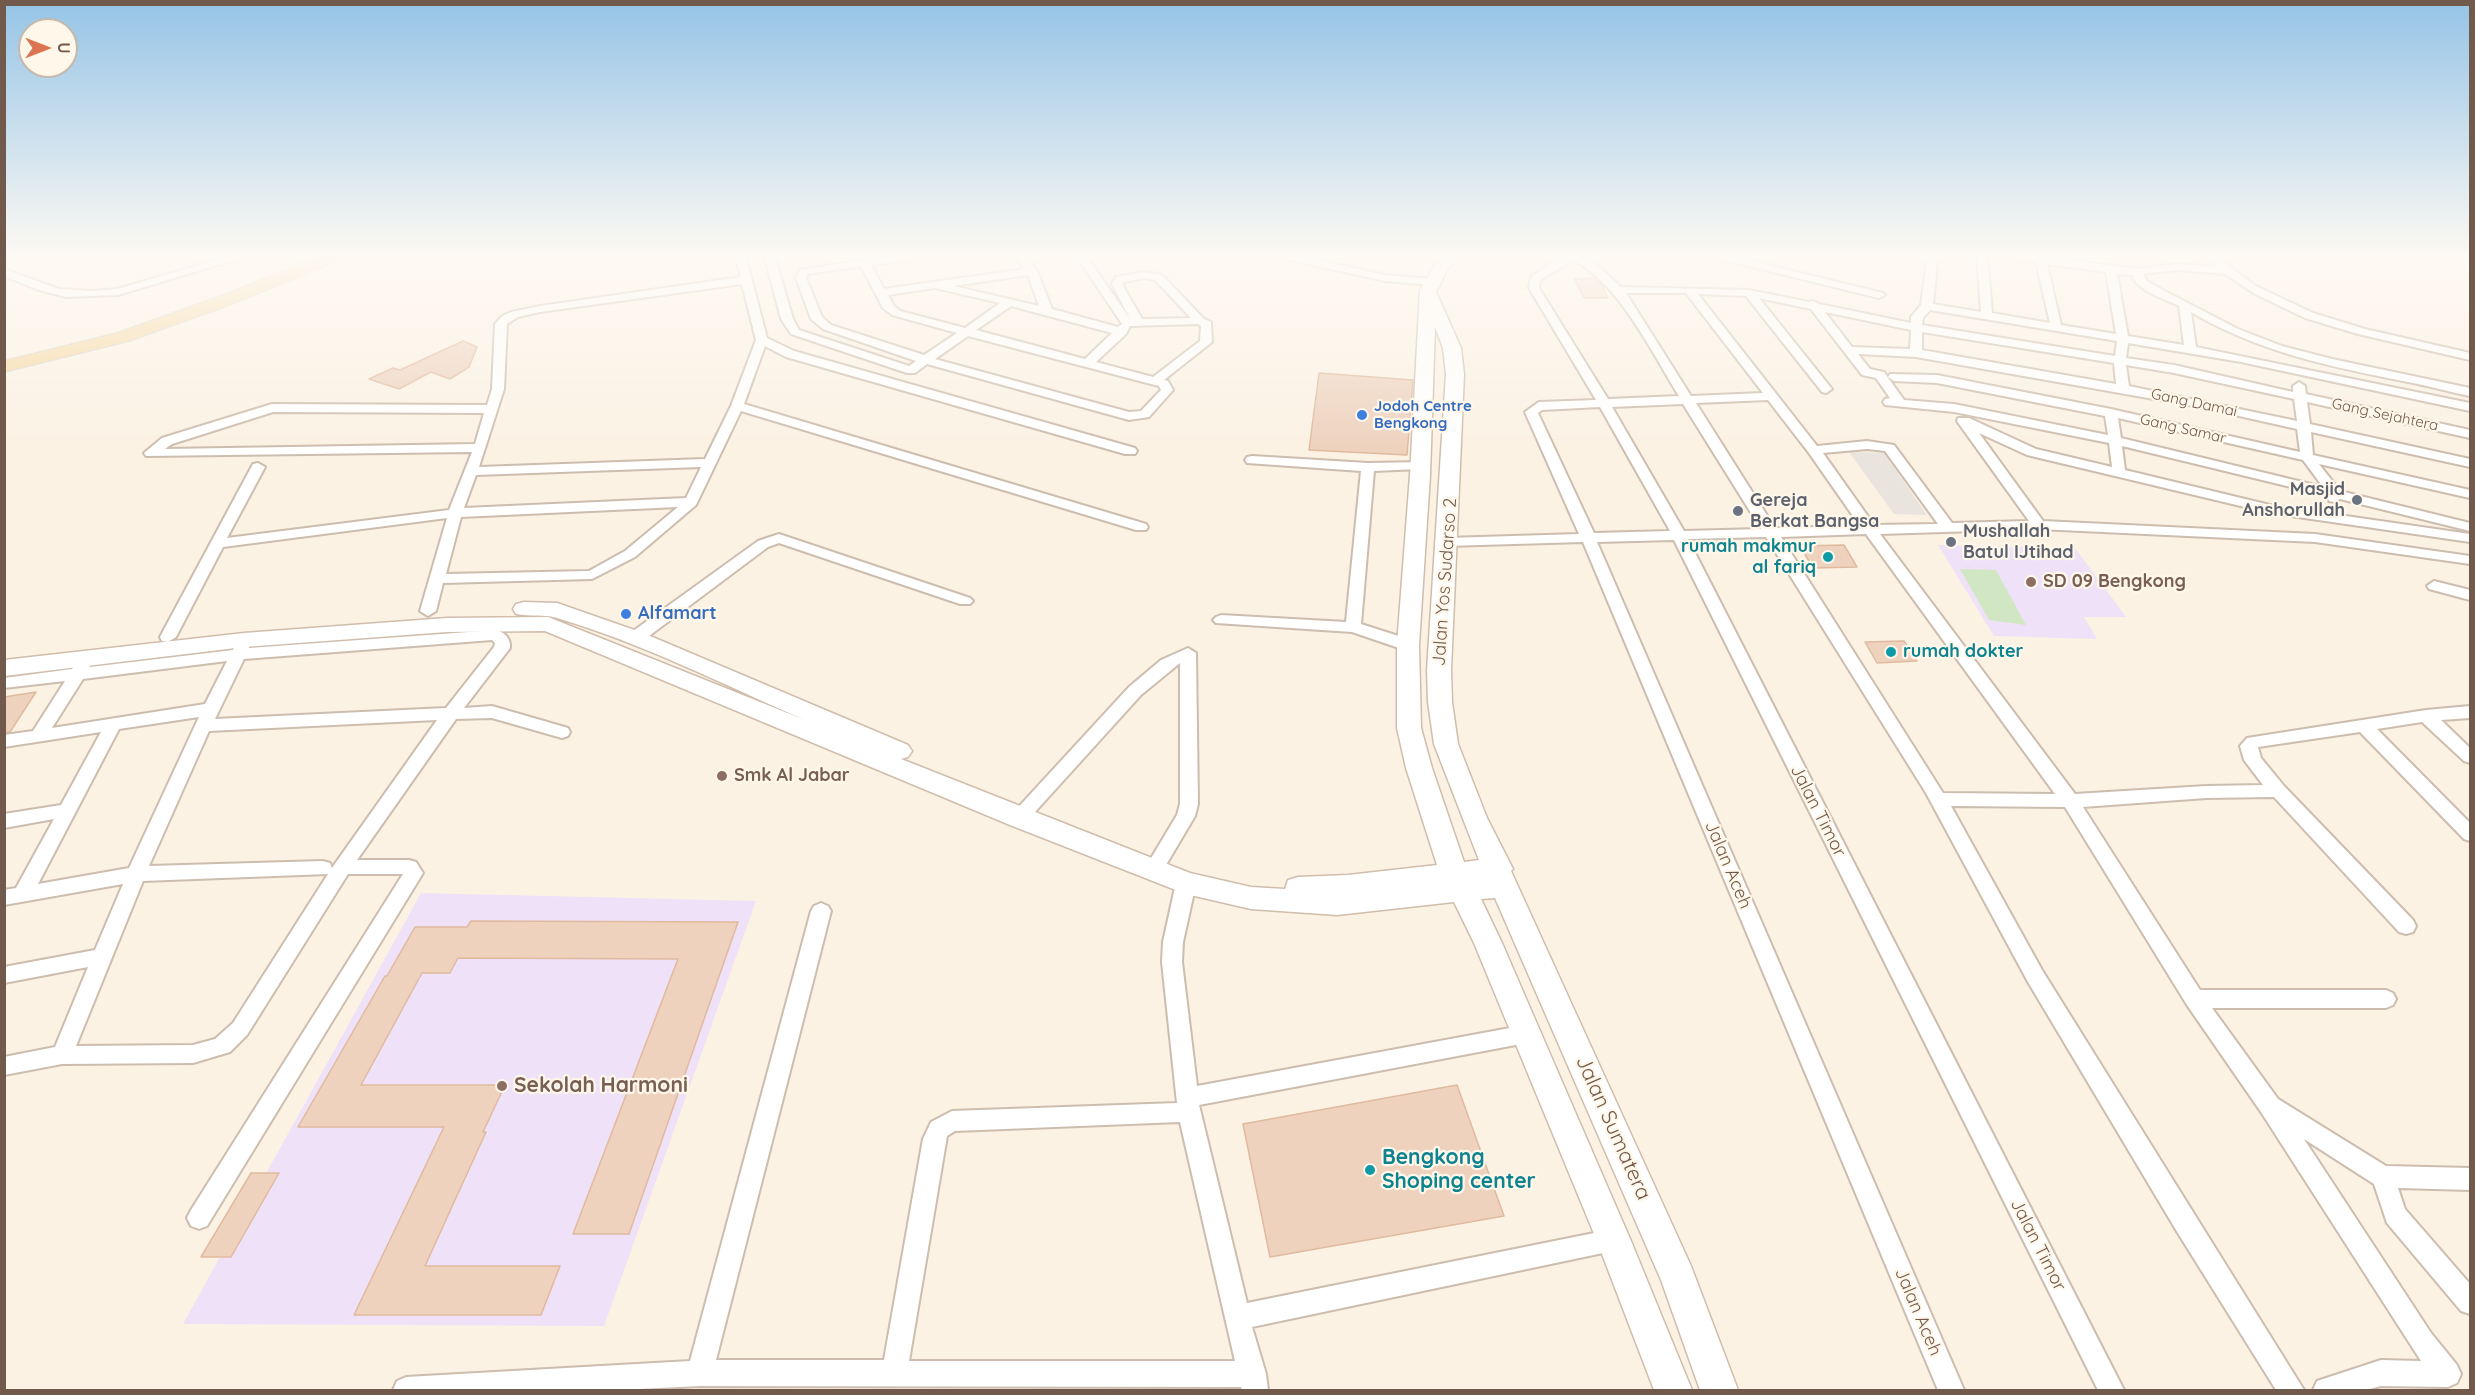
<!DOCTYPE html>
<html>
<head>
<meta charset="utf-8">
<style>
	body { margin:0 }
	#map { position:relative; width:2475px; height:1395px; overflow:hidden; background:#fbf2e4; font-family:Quicksand,sans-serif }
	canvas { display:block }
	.frame { position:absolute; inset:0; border:6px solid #715a4b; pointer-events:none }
	.north { position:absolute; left:18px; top:18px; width:60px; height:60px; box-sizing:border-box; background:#fef7ea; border:2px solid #c6b8aa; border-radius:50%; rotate:90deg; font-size:16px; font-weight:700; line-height:24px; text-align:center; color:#715a4b }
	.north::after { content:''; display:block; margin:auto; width:21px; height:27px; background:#dd7451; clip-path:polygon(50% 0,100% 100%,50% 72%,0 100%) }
</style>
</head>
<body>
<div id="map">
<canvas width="2475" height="1395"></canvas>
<div class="frame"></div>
<div class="north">U</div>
</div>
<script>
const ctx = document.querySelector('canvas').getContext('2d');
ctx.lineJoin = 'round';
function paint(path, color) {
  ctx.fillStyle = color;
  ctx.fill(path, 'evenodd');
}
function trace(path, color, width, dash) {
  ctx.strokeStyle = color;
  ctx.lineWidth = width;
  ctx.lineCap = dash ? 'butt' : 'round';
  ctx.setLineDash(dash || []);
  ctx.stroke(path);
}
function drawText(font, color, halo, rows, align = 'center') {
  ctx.font = font + ' Quicksand,sans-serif';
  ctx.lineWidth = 4.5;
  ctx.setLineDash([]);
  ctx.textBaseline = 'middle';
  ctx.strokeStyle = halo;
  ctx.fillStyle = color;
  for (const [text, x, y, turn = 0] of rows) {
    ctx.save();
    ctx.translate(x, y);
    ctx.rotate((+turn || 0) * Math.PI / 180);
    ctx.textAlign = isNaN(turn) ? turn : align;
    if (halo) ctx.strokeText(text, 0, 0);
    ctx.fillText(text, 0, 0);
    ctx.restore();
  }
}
const industrial = new Path2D(`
	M 1849,452 L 1884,453 L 1927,515 L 1894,514 Z`);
const education = new Path2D(`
	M 1938,545 L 2075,548 L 2126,617 L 2084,617 L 2097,639 L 1994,636 Z
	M 421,893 L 756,901 L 604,1326 L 183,1324 Z`);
const green = new Path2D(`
	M 1960,569 L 1996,570 L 2026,625 L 1989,620 Z`);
const building = new Path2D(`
	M 1595,278 L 1602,285 L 1608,298 L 1584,298 L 1574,279 Z
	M 463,341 L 477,347 L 469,367 L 450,379 L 431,372 L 399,389 L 369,379 L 393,368 L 400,370 Z
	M 1319,373 L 1413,380 L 1407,455 L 1309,450 Z
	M 1844,545 L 1857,567 L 1813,568 L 1800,546 Z
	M 1904,641 L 1917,661 L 1877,663 L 1865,642 Z
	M 36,692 L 10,732 L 4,733 L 4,697 Z
	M 471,921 L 738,922 L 629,1234 L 573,1234 L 678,959 L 458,958 L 450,973 L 422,973 L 361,1085 L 505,1085 L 483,1132 L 486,1132 L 425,1266 L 560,1266 L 541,1315 L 354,1315 L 444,1127 L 298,1127 L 385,976 L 387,976 L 415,927 L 467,927 Z
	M 1457,1085 L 1504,1216 L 1270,1257 L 1243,1124 Z
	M 251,1173 L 279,1173 L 231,1257 L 201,1257 Z`);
const street = new Path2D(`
	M 238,254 L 254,254 L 118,295 L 66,297 L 39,290 L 4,276 L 4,269 L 59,289 L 92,291 L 117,289 Z
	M 735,254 L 745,254 L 767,338 L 794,351 L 1135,448 L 1137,451 L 1135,454 L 1125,454 L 786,357 L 765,346 L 744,404 L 1146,524 L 1148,527 L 1146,530 L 1136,530 L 741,411 L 696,505 L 635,557 L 592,579 L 443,583 L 436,611 L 428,616 L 420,611 L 447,518 L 223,547 L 176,637 L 168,642 L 162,641 L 160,637 L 253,464 L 258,463 L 265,467 L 227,538 L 449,510 L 472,452 L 146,456 L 144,453 L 162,438 L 272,404 L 487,405 L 492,389 L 495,324 L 502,316 L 511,312 L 540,306 L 741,277 ZM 742,284 L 756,340 L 731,406 L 705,459 L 479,467 L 504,389 L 507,324 L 518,317 L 540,312 ZM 273,412 L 484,413 L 475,444 L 165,449 L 172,444 ZM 701,467 L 686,498 L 464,508 L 476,475 ZM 678,507 L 625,551 L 589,571 L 446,574 L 461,517 Z
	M 764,254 L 774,254 L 793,319 L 799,330 L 909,366 L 916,361 L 823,329 L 811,319 L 796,278 L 800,270 L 904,254 L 932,254 L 927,257 L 871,265 L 884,289 L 1025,269 L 1014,254 L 1024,254 L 1037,271 L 1052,309 L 1118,327 L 1122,324 L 1075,254 L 1085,254 L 1130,319 L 1112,284 L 1116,277 L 1144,272 L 1162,275 L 1204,319 L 1211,322 L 1212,342 L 1164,380 L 1168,381 L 1173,390 L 1149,417 L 1129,420 L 927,364 L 915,373 L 907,373 L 791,334 L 781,319 ZM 861,266 L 883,308 L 892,315 L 957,333 L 924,355 L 831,325 L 822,317 L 806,278 L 808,274 ZM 1028,275 L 1039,306 L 953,286 ZM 1144,278 L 1155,280 L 1191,318 L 1142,319 L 1122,284 L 1124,282 ZM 935,288 L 1000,303 L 965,328 L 900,311 L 894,306 L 888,295 ZM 1011,306 L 1112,333 L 1085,359 L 976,330 ZM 1198,324 L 1201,326 L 1200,341 L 1153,377 L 1096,362 L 1126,334 L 1130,326 ZM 968,336 L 1151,384 L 1159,386 L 1161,390 L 1141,411 L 1129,412 L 935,359 Z
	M 1272,254 L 1291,254 L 1385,275 L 1432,279 L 1437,282 L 1432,285 L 1385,281 L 1277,257 Z
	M 1565,254 C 1589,254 1603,271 1621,287 L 1749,290 L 1809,302 L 1813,301 L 1819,304 L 1911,323 L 1911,317 L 1921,305 L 1928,254 L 1938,254 L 1933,304 L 1981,312 L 1977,254 L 1987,254 L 1992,313 L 2050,323 L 2036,262 L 2001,257 L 1996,254 L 2041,256 L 2137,269 L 2177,264 L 2217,267 L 2202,254 L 2213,254 L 2256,286 L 2313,313 L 2365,329 L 2470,353 L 2470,360 L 2358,334 L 2305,318 L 2255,294 L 2225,274 L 2177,270 L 2143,274 L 2147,281 L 2159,288 L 2238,329 L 2282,346 L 2332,359 L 2470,388 L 2470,396 C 2450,392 2429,386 2408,382 C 2331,367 2259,352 2191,312 L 2196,347 L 2470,403 L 2470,411 L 2241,362 L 2128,343 L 2126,358 L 2174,365 L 2293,392 L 2293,386 L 2299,382 L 2305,386 L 2306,394 L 2470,430 L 2470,438 L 2307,402 L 2310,424 L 2470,459 L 2470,467 L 2311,432 L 2313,455 L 2470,490 L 2470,498 L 2319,464 L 2340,491 L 2470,523 L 2470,531 L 2340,499 L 2334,502 L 2329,501 L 2328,496 L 2122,446 L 2125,470 L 2270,505 L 2470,534 L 2470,542 L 2270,513 L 2027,455 L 1979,433 L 2043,521 L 2315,534 L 2470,556 L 2470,564 L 2315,542 L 2039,529 L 1880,534 L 2075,794 L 2206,786 L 2263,785 L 2244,760 L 2240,746 L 2247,738 L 2426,710 L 2470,706 L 2470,718 L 2441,720 L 2470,748 L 2470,763 L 2464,761 L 2422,722 L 2377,729 L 2470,823 L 2470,841 L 2464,839 L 2360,732 L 2258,747 L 2261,758 L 2284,786 L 2413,920 L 2416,926 L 2413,932 L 2406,934 L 2399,932 L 2274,797 L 2206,798 L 2083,807 L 2200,990 L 2386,990 L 2393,993 L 2396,999 L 2393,1005 L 2386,1008 L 2212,1008 L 2278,1099 L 2386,1166 L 2470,1168 L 2470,1190 L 2398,1188 L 2405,1209 L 2470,1284 L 2470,1314 L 2461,1311 L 2387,1223 L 2374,1184 L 2304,1139 L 2431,1333 L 2457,1365 L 2461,1374 L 2457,1383 L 2448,1387 L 2381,1386 L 2366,1390 L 2313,1390 L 2317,1381 L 2381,1360 L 2421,1361 L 2261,1112 L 2187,1005 L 2065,807 L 1951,806 L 2042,970 L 2304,1390 L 2276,1390 L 2176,1230 L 2028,982 L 1926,793 L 1766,537 L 1688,539 L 2124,1390 L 2098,1390 L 1674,540 L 1597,542 L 1964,1390 L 1938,1390 L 1583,542 L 1446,546 L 1439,542 L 1446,538 L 1579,534 L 1525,412 L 1539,402 L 1596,400 L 1529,288 L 1531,277 ZM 1573,260 C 1619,283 1652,353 1679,396 L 1608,399 L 1539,288 L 1540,280 ZM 2047,264 L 2106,272 L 2116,334 L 2061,325 ZM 2117,274 L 2132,275 C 2138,292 2164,298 2179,306 L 2184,345 L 2128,336 ZM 1626,293 L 1686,293 L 1763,393 L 1691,396 ZM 1698,294 L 1746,296 L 1822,392 L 1826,393 L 1832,389 L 1759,298 L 1811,309 L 1862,375 L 1876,378 L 1890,398 L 1885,399 L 1883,402 L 1885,405 L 1954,412 L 2109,443 L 2112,467 L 2036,449 L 1969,418 L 1958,418 L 1957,421 L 2029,521 L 1952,523 L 1894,445 L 1867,441 L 1817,446 ZM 1930,310 L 2117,341 L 2115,356 L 1922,325 L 1923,318 ZM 1825,312 L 1911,330 L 1910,349 L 1852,347 ZM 1922,332 L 2114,363 L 2116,384 L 1922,350 ZM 1858,354 L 1916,357 L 2199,407 L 2297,429 L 2300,452 L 2111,409 L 1937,375 L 1890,374 L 1888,377 L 1894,381 L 1937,383 L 2105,416 L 2108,435 L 1954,404 L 1904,400 L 1884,372 L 1870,369 ZM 2126,365 L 2174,373 L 2294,399 L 2297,421 L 2129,386 ZM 1768,400 L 1809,453 L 1860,526 L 1775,528 L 1696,403 ZM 1683,404 L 1761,529 L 1684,531 L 1612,407 ZM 1600,407 L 1670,531 L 1594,533 L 1538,413 L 1542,410 ZM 2118,418 L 2303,460 L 2323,487 L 2121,438 ZM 1867,449 L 1885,451 L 1938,524 L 1874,525 L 1823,453 ZM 1866,534 L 2055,794 L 1943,793 L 1781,537 Z
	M 1706,254 L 1723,254 L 1883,293 L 1885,295 L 1879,298 L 1707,256 Z
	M 1252,456 L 1368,463 L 1425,462 L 1427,465 L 1425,468 L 1420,469 L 1374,471 L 1361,624 L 1414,641 L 1416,645 L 1414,649 L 1402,649 L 1352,632 L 1216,623 L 1213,620 L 1216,617 L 1221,615 L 1346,622 L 1361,471 L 1247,463 L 1245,460 L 1247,457 Z
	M 779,534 L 970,598 L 973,601 L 970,604 L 960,604 L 779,543 L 768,547 L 641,642 L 629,642 L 627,638 L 629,634 L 758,541 Z
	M 2434,581 L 2470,590 L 2470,600 L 2429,589 L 2427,586 Z
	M 496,630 C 505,632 511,639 510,648 L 464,708 L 492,706 L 568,728 L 570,732 L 568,736 L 562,738 L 492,718 L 456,719 L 357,860 L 409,860 L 416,862 L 423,873 L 207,1226 L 199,1229 L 191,1226 L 187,1218 L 191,1210 L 403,874 L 348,874 L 247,1035 L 230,1052 L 193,1063 L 62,1064 L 4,1075 L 4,1057 L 55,1047 L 88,967 L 4,983 L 4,967 L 95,950 L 123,884 L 4,905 L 4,890 L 16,888 L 54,819 L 4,828 L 4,814 L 61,805 L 101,732 L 4,747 L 4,735 L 33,731 L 65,681 L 4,688 L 4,678 L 72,669 L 76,663 L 88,663 L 90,667 L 233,650 L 236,643 L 248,643 L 249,648 ZM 492,640 L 495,643 L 494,647 L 446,708 L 215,719 L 244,659 ZM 227,661 L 205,704 L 52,728 L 83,679 ZM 199,717 L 129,868 L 38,884 L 119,729 ZM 437,720 L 332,868 L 330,863 L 323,861 L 149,866 L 209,731 ZM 328,874 L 233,1023 L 215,1039 L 193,1045 L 76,1046 L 143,881 Z
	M 1188,648 L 1196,653 L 1198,804 L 1195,816 L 1160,875 L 1153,877 L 1146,875 L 1144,870 L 1177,815 L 1180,804 L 1180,663 L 1141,695 L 1025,823 L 1019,825 L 1013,823 L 1010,818 L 1013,813 L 1129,687 L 1161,660 Z
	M 1186,876 L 1193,878 L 1196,883 L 1183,942 L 1182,962 L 1197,1086 L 1526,1025 L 1533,1028 L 1537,1034 L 1533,1040 L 1526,1043 L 1199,1105 L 1247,1303 L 1614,1229 L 1622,1233 L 1626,1241 L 1622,1249 L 1252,1327 L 1266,1374 L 1268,1390 L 1242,1390 L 1241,1387 L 700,1386 L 620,1390 L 393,1390 L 397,1381 L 406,1377 L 690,1361 L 811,911 L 814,906 L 821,903 L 828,906 L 831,911 L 716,1360 L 884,1360 L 923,1139 L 931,1122 L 952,1111 L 1177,1103 L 1162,962 L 1163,942 L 1176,883 L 1179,878 ZM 1180,1122 L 1235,1361 L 909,1361 L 947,1136 L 955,1131 Z`);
const secondary = new Path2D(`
	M 1446,254 L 1463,254 L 1447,270 L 1436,292 L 1461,348 L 1464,374 L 1451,670 L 1452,702 L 1458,744 L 1487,818 L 1513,869 L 1511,871 L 1691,1266 L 1738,1390 L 1700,1390 L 1661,1280 L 1495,898 L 1481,899 L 1502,943 L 1631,1241 L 1692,1390 L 1654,1390 L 1597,1241 L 1474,943 L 1454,902 L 1337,915 L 1251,909 L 1186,894 L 1010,825 L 545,631 L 447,632 L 244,647 L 4,676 L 4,660 L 244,633 L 447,618 L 548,617 L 805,720 C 724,685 642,643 557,618 C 544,614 530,617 516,614 L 513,609 L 516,604 L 524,602 L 557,603 L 643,633 L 908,745 L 912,751 L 908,757 L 901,759 L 1190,873 L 1251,887 L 1285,889 L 1288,880 L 1298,877 L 1348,875 L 1437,865 L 1406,768 L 1397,728 L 1397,645 L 1410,475 L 1420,290 L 1435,265 ZM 1435,327 L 1443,348 L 1446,374 L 1427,670 L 1428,702 L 1434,744 L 1479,860 L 1464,862 L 1432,768 L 1421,728 L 1419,645 L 1430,475 Z`);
const primary = new Path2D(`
	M 328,254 L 350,254 L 348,257 L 224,307 L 129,341 L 4,372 L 4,361 L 117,333 L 212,299 Z`);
const markers = [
	[1362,415,6,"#3f7fe0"],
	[2357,500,6,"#6b7280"],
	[1738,511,6,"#6b7280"],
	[1951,542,6,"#6b7280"],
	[1828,557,6,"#0f9aa8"],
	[2031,582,6,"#8d6e63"],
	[626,614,6,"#3f7fe0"],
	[1891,652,6,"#0f9aa8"],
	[722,776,6,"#8d6e63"],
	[502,1086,6,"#8d6e63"],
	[1370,1170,6,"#0f9aa8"]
];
const farStreetnames = [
	["Gang Damai",2194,403,12],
	["Gang Sejahtera",2385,415,12],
	["Gang Samar",2183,429,13]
];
const farShopnames = [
	["Jodoh Centre",1374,406],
	["Bengkong",1374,423]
];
const worshipNames = [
	["Masjid",2345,490,"right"],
	["Anshorullah",2345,511,"right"],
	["Gereja",1750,501],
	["Berkat Bangsa",1750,522],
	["Mushallah",1963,532],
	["Batul IJtihad",1963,553]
];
const cultureNames = [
	["rumah makmur",1816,547],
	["al fariq",1816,568],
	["rumah dokter",1903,652,"left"]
];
const streetNames = [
	["Jalan Yos Sudarso 2",1445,582,-86],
	["Jalan Timor",1818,811,63],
	["Jalan Aceh",1728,865,67],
	["Jalan Timor",2038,1245,63],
	["Jalan Aceh",1918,1312,67]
];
const educationNames = [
	["SD 09 Bengkong",2043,582],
	["Smk Al Jabar",734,776]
];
const shopNames = [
	["Alfamart",638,614]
];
const nearEducationnames = [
	["Sekolah Harmoni",514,1086]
];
const nearStreetnames = [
	["Jalan Sumatera",1613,1128,66]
];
const nearCulturenames = [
	["Bengkong",1382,1158],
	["Shoping center",1382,1182]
];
paint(industrial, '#eae4de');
paint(education, '#efe1f7');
paint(green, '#d1e7c4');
paint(building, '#eed2be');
trace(building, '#e0ba9f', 1.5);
trace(street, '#cdbdae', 4);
trace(secondary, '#d0bdac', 3);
trace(primary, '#d7d1cd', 2);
paint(street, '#fff');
paint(secondary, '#fff');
paint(primary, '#f5d8a1');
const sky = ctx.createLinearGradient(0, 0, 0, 449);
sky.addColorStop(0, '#95c4e6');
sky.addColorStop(0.57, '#fdf9f3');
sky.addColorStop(1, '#fdf9f300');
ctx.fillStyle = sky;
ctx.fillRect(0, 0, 2475, 449);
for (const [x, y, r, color] of markers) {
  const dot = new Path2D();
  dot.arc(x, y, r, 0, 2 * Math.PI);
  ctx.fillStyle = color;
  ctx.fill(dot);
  trace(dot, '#fef7ea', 2);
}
drawText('15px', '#715a4b', '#fef7ea', farStreetnames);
drawText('bold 15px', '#366cbe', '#fef7ea', farShopnames, 'left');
drawText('bold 18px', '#5b616d', '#fef7ea', worshipNames, 'left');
drawText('bold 18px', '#0d838f', '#fef7ea', cultureNames, 'right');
drawText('18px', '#715a4b', '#fef7ea', streetNames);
drawText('bold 18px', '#785e54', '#fef7ea', educationNames, 'left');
drawText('bold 18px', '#366cbe', '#fef7ea', shopNames, 'left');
drawText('bold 21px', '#785e54', '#fef7ea', nearEducationnames, 'left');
drawText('21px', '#715a4b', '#fef7ea', nearStreetnames);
drawText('bold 21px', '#0d838f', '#fef7ea', nearCulturenames, 'left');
</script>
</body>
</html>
